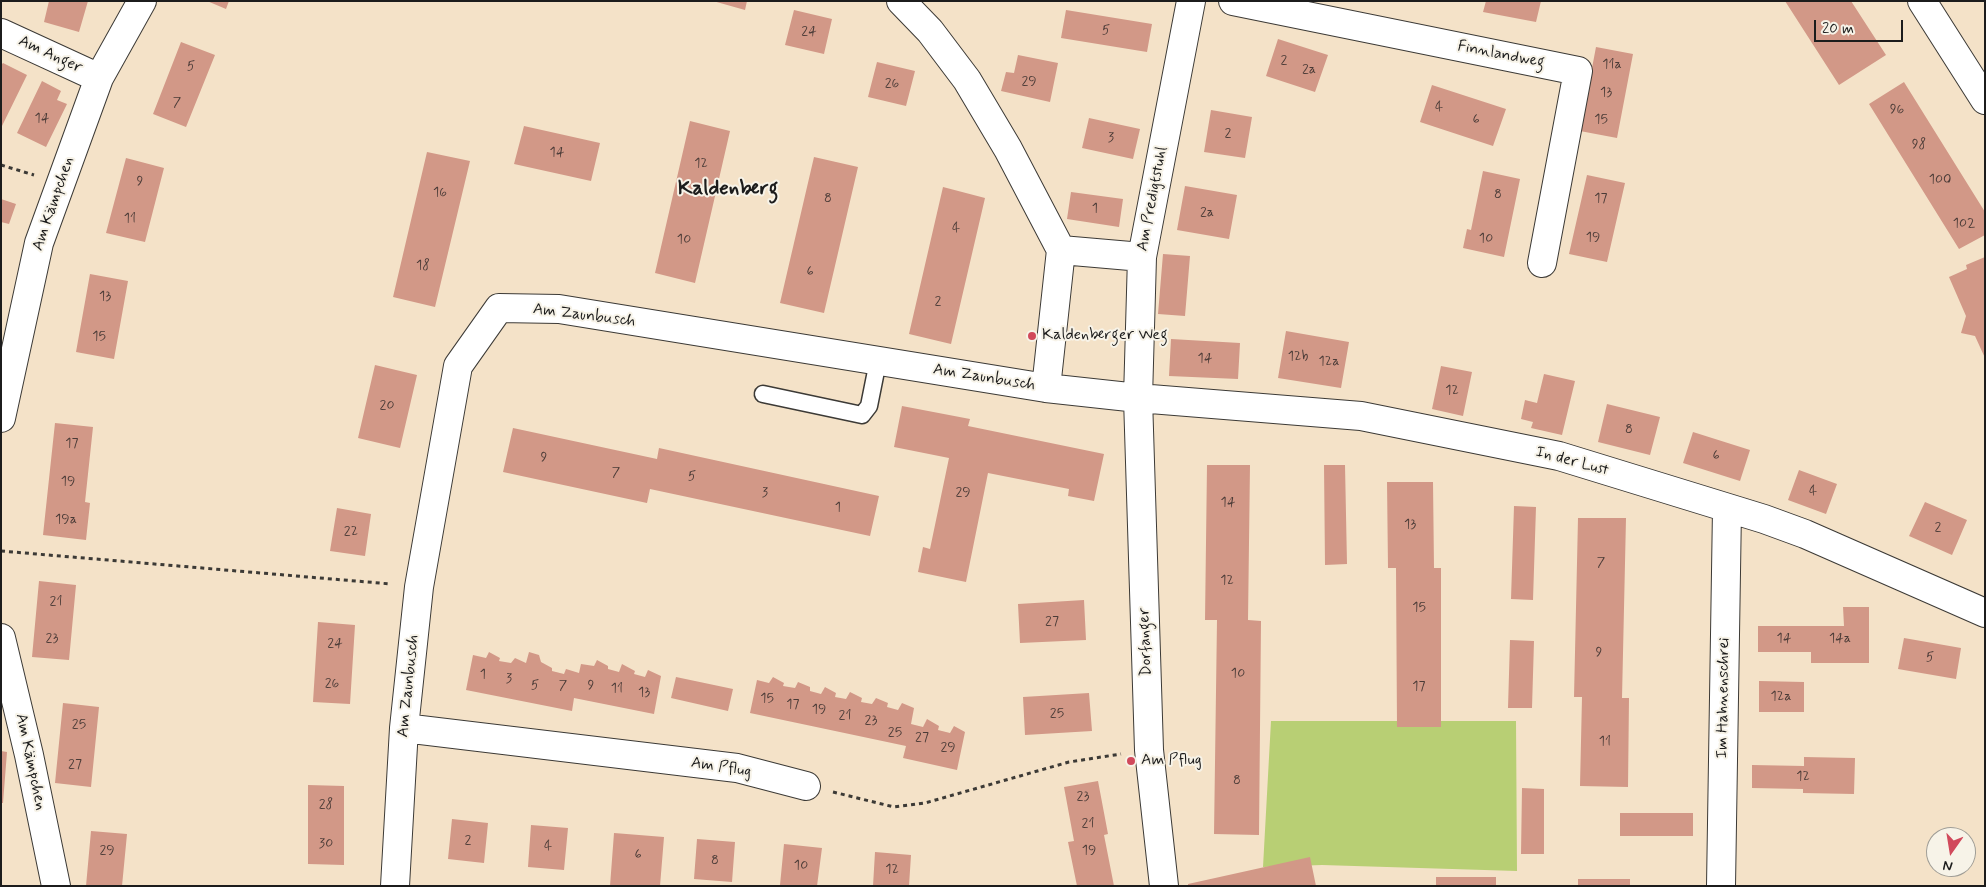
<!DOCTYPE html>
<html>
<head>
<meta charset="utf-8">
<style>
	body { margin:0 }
	#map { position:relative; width:1986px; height:887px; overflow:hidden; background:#f4e2c8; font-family:Mynerve,sans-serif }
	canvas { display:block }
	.frame { position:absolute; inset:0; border:2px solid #1c1c1c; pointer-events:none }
	.north { position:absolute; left:1926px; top:827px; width:50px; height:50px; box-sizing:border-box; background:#f7f3e8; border:1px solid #9f9d96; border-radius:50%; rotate:193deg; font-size:14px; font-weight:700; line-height:20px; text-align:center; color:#1c1c1c }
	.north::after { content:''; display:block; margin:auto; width:18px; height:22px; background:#d1495b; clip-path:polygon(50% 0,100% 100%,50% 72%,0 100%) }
	.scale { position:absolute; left:1814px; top:20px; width:89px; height:22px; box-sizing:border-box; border:2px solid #1c1c1c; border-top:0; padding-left:6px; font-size:15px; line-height:18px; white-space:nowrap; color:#1c1c1c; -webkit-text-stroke:4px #f7f3e8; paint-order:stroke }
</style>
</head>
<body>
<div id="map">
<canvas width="1986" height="887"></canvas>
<div class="frame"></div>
<div class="north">N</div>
<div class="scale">20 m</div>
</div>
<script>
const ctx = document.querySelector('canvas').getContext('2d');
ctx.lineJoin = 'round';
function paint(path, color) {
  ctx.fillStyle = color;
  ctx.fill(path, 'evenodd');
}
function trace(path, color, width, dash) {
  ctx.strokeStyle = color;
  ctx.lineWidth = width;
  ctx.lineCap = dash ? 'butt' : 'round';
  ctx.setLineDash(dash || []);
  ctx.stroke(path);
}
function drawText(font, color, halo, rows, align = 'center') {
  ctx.font = font + ' Mynerve,sans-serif';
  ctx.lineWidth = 4;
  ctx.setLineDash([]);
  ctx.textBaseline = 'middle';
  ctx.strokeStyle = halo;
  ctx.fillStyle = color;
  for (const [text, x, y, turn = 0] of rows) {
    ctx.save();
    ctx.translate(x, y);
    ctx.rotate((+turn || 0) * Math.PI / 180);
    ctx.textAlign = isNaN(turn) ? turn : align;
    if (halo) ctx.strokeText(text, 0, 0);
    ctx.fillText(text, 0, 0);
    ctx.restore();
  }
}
const green = new Path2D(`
	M 1271,721 L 1516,721 L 1517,871 L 1322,865 L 1263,867 Z`);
const building = new Path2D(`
	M 49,1 L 88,1 L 79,32 L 44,22 Z
	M 207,1 L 229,1 L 226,9 Z
	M 713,1 L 747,1 L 745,10 Z
	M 1486,1 L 1541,1 L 1536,22 L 1483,12 Z
	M 1785,1 L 1851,1 L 1886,55 L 1839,85 Z
	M 794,10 L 832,19 L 824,54 L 785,45 Z
	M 1066,10 L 1152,24 L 1147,52 L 1061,38 Z
	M 1278,39 L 1328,55 L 1315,92 L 1266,76 Z
	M 181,42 L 215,55 L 186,127 L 153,114 Z
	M 1596,47 L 1633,54 L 1617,138 L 1580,131 Z
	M 1018,55 L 1058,63 L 1050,102 L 1001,91 L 1006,72 L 1014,73 Z
	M 877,62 L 915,71 L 906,106 L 868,97 Z
	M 3,63 L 27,75 L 1,128 L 1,65 Z
	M 42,81 L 61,91 L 57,100 L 67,104 L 46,147 L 17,133 Z
	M 1904,82 L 1985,212 L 1985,235 L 1959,249 L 1869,104 Z
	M 1432,85 L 1506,109 L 1493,146 L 1420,122 Z
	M 1211,110 L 1252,117 L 1245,158 L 1204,152 Z
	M 1089,118 L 1140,129 L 1133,159 L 1082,148 Z
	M 690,121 L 730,131 L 695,283 L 655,273 Z
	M 524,126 L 600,143 L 591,181 L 514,164 Z
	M 427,152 L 470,161 L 435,307 L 393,297 Z
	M 814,157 L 858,167 L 824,313 L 780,303 Z
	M 126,158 L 164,168 L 145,242 L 106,233 Z
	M 1483,171 L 1520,179 L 1504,257 L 1463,248 L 1467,229 L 1471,230 Z
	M 1587,175 L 1625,183 L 1607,262 L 1569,254 Z
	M 1185,186 L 1237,195 L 1229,239 L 1177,230 Z
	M 943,187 L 985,198 L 951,344 L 909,334 Z
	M 1071,192 L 1123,199 L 1119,227 L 1067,219 Z
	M 1,199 L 16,204 L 9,224 L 1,222 Z
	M 1163,254 L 1190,256 L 1185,316 L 1158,314 Z
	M 1985,257 L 1985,358 L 1975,336 L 1961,333 L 1966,316 L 1949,277 L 1967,269 L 1966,265 Z
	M 90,274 L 128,281 L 114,359 L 76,352 Z
	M 1286,331 L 1349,342 L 1341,388 L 1278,378 Z
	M 1171,339 L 1240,343 L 1238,379 L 1169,376 Z
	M 375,365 L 417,375 L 400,448 L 358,438 Z
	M 1441,366 L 1472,372 L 1463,416 L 1432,409 Z
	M 1544,374 L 1575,381 L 1562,435 L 1531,428 L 1533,422 L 1521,419 L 1525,400 L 1537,403 Z
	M 1607,404 L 1660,417 L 1650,455 L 1598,442 Z
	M 902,406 L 970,419 L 968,426 L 1104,454 L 1094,501 L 1068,496 L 1069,489 L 988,473 L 966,582 L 918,572 L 923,547 L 930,549 L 949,458 L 894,447 Z
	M 55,423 L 93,427 L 85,502 L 90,503 L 86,540 L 43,535 Z
	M 513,428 L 657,459 L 659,448 L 879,496 L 870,536 L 650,489 L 647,503 L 503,472 Z
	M 1693,432 L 1750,450 L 1740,481 L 1683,463 Z
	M 1207,465 L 1250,465 L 1248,620 L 1261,621 L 1259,835 L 1214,834 L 1217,620 L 1205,620 Z
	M 1324,465 L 1345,465 L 1347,564 L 1325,565 Z
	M 1799,470 L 1837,484 L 1826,514 L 1788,500 Z
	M 1387,482 L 1433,482 L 1434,568 L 1441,568 L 1441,727 L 1397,727 L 1396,568 L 1388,568 Z
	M 1925,502 L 1967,520 L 1952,555 L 1909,536 Z
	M 1514,506 L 1536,507 L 1533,600 L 1511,599 Z
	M 337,508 L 371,514 L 365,556 L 330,551 Z
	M 1578,518 L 1626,518 L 1622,698 L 1629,698 L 1628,787 L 1580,786 L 1582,697 L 1574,697 Z
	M 39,581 L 76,585 L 69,660 L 32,657 Z
	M 1084,600 L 1086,640 L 1020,643 L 1018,604 Z
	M 1843,607 L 1869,607 L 1869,663 L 1811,663 L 1811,652 L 1758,652 L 1758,626 L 1844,626 Z
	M 318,622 L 355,625 L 350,704 L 313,702 Z
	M 1904,638 L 1961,648 L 1956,679 L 1898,669 Z
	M 1510,640 L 1534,641 L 1532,708 L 1508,708 Z
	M 489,652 L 500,658 L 499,661 L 511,663 L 515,658 L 526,663 L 529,652 L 539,655 L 541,662 L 552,668 L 552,671 L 564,674 L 566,669 L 579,673 L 581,664 L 594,666 L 597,660 L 608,666 L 608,669 L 619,672 L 622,664 L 635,671 L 634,674 L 645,677 L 648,670 L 661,676 L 654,714 L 574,698 L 572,711 L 466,690 L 473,655 L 486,658 Z
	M 676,677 L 733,689 L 728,711 L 671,698 Z
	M 773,677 L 784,683 L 783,686 L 795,688 L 798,682 L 810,687 L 810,691 L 821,694 L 825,687 L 836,693 L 835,697 L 846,699 L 850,692 L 862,698 L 861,702 L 872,704 L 876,698 L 888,703 L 887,707 L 898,710 L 902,703 L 914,708 L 911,724 L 923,727 L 927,719 L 939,726 L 938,730 L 950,733 L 954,726 L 965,732 L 957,770 L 903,758 L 906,746 L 750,713 L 757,680 L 769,683 Z
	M 1759,681 L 1804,682 L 1804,712 L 1759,712 Z
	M 1089,693 L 1092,731 L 1025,735 L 1023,697 Z
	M 63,703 L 99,707 L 91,787 L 55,783 Z
	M 1,751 L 7,752 L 3,803 L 1,803 Z
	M 1804,757 L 1855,758 L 1854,794 L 1803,793 L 1803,789 L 1752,788 L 1752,765 L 1804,766 Z
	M 1098,781 L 1108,834 L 1104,835 L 1114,886 L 1077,886 L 1068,842 L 1074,841 L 1064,787 Z
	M 308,785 L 344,786 L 344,865 L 308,864 Z
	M 1522,788 L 1544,789 L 1544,854 L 1521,854 Z
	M 1620,813 L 1693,813 L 1693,836 L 1620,836 Z
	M 452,819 L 488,823 L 484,863 L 448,859 Z
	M 531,825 L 568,828 L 564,870 L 528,867 Z
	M 91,831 L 127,834 L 122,886 L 86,886 Z
	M 614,833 L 664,837 L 660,886 L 610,886 Z
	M 697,839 L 735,842 L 732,882 L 694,879 Z
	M 784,844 L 822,848 L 817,886 L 780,885 Z
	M 875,852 L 911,855 L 909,886 L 873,886 Z
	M 1310,857 L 1316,886 L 1188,886 L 1188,884 Z
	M 1436,877 L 1496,877 L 1496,886 L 1436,886 Z
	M 1578,879 L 1630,879 L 1630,886 L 1578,886 Z`);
const path = new Path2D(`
	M 1,165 L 34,175
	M 1,551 L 391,584
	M 833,792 L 894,807 L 925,803 L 1069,762 L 1121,754`);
const service = new Path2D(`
	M 763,394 L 862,415 L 869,406 L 878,361`);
const minor = new Path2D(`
	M 901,1 L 930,31 L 967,80 L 1008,149 L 1061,250 L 1046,388
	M 1233,1 L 1578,71 L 1542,263
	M 1,33 L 99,78
	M 1061,250 L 1142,257
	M 1,418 L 39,243 L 99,78 L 142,1
	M 1,638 L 29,755 L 56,886
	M 404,728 L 737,768 L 806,786
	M 395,886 L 404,728 L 419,587 L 458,366 L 499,308 L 559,309 L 1046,388 L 1138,398 L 1361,416 L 1559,456 L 1764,519 L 1805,534 L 1985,613
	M 1164,886 L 1149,750 L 1138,398 L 1142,257 L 1191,1
	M 1721,886 L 1727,509`);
const secondary = new Path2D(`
	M 1922,1 L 1985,100`);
const markers = [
	[1032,336,5,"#d1495b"],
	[1131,761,5,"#d1495b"]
];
const numberNames = [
	["5",1106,31],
	["24",809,32],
	["2",1284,61],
	["11a",1612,65],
	["5",191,67],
	["2a",1309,70],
	["29",1029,82],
	["26",892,84],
	["13",1606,93],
	["7",177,103],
	["4",1439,108],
	["96",1897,110],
	["14",42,119],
	["6",1476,120],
	["15",1601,120],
	["2",1228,134],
	["3",1111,138],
	["98",1919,145],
	["14",557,153],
	["12",701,164],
	["100",1940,180],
	["9",140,182],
	["16",440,193],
	["8",1498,195],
	["8",828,199],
	["17",1601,199],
	["1",1095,209],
	["2a",1207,213],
	["11",130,219],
	["102",1964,224],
	["4",956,229],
	["19",1593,238],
	["10",1486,239],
	["10",684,240],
	["18",423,266],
	["6",810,272],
	["13",105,297],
	["2",938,302],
	["15",99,337],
	["12b",1298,357],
	["14",1205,359],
	["12a",1329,362],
	["12",1452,391],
	["20",387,406],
	["8",1629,430],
	["17",72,444],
	["6",1716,456],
	["9",544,458],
	["7",616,473],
	["5",692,477],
	["19",68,482],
	["4",1813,492],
	["3",765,493],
	["29",963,493],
	["14",1228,503],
	["1",838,508],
	["19a",66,520],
	["13",1410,525],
	["2",1938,528],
	["22",351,532],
	["7",1601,563],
	["12",1227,581],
	["21",56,602],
	["15",1419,608],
	["27",1052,622],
	["23",52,639],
	["14",1784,639],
	["14a",1840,639],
	["24",335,644],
	["9",1599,653],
	["5",1930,658],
	["10",1238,674],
	["1",483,675],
	["3",509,679],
	["26",332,684],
	["5",535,686],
	["7",563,686],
	["9",591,686],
	["17",1419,687],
	["11",617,689],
	["13",644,693],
	["12a",1781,697],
	["15",767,699],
	["17",793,705],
	["19",819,710],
	["25",1057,714],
	["21",845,716],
	["23",871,721],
	["25",79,725],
	["25",895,733],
	["27",922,738],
	["11",1605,742],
	["29",948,748],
	["27",75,765],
	["12",1803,777],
	["8",1237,781],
	["23",1083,797],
	["28",326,805],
	["21",1088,824],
	["2",468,841],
	["30",326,844],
	["4",548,847],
	["29",107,851],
	["19",1089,851],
	["6",638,855],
	["8",715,861],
	["10",801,866],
	["12",892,870]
];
const streetNames = [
	["Am Anger",50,55,25],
	["Finnlandweg",1501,55,11],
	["Am Predigtstuhl",1153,199,-79],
	["Am Kämpchen",54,204,-71],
	["Am Zaunbusch",584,316,7],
	["Am Zaunbusch",984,378,9],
	["In der Lust",1572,462,15],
	["Dorfanger",1146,642,-92],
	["Am Zaunbusch",409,686,-84],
	["Im Hahnenschrei",1724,698,-89],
	["Am Kämpchen",30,762,78],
	["Am Pflug",721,768,9]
];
const poiNames = [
	["Kaldenberger Weg",1042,336],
	["Am Pflug",1141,761]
];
const districtNames = [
	["Kaldenberg",728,190]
];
paint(green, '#b8cf74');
paint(building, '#d29887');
trace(service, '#3c3a36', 19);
trace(minor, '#3c3a36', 30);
trace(secondary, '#3c3a36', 30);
trace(path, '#3c3a36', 3, [4, 4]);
trace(service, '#fff', 16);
trace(minor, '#fff', 28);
trace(secondary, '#fff', 28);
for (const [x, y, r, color] of markers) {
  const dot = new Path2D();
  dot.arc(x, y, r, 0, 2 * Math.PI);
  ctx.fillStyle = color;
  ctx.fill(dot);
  trace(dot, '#f7f3e8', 2);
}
drawText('14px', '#4a3b37', null, numberNames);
drawText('16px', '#1c1c1c', '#f7f3e8', streetNames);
drawText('16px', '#1c1c1c', '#f7f3e8', poiNames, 'left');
drawText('bold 21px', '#1c1c1c', '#f7f3e8', districtNames);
</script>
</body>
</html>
